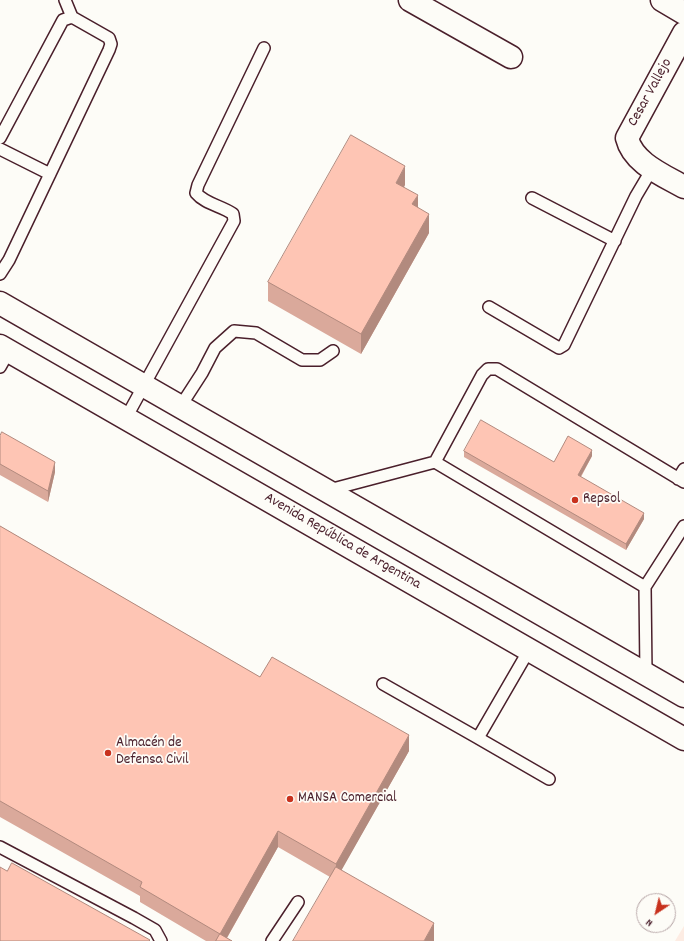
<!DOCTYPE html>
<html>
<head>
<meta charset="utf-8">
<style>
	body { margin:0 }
	#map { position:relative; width:684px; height:941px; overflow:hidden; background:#fdfcf7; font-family:Dekko,sans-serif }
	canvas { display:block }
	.north { position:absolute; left:636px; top:893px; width:40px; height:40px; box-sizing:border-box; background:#fdfcf7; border:1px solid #b5a4a5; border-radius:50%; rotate:215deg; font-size:11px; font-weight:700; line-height:16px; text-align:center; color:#4a1f2b }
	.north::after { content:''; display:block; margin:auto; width:14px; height:18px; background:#c8321e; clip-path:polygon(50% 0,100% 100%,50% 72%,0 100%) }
</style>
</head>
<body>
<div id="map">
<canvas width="684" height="941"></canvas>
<div class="north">N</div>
</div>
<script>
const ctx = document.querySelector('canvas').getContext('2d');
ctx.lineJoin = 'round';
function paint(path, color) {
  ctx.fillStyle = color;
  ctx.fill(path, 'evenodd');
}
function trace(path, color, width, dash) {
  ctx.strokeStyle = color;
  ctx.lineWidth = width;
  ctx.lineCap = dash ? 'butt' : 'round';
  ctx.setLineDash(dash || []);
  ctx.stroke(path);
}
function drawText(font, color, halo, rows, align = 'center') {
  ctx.font = font + ' Dekko,sans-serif';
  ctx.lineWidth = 3.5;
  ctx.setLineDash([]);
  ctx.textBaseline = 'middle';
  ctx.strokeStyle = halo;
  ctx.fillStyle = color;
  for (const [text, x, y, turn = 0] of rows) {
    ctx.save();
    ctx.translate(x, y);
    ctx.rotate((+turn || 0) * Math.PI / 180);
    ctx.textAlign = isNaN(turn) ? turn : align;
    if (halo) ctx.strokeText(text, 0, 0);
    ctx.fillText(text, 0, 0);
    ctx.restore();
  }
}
const built = new Path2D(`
	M 684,926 L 684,941 L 675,941 Z`);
const lane = new Path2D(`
	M 65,0 L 72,17
	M 0,138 L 63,20 L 72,17 L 109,38 L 111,44 L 109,50 L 9,260 L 0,274
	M 0,149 L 50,174
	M 532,198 L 615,241
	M 489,307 L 559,348 L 564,345 L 636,196 L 652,169
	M 0,367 L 9,351
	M 180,407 L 202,373 L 215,348 L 234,331 L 256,333 L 302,360 L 320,360 L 333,351
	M 126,418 L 234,221 L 233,214 C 222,206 205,204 196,193 L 198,185 L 264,48
	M 435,462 L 482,375 L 488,369 L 497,369 L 684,482
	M 678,479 L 684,469
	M 329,490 L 435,462 L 645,587 L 646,674
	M 645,587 L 684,526
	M 529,650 L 478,738 L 549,779
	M 383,684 L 478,738
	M 0,847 L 134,918 L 155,930 L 161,941
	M 272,941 L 298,902`);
const street = new Path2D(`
	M 410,0 L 511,57
	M 662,0 L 684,13
	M 684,33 L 627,138 C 633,163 663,175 684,187`);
const secondary = new Path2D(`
	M 0,303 L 684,696
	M 0,346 L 684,739`);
const wall = new Path2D(`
	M 405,185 L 404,187 L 418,207 L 429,233 L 361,354 L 268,301 L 268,282 Z
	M 0,436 L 55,472 L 48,502 L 0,475 Z
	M 464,451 L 554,462 L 592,456 L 581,477 L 644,519 L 626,550 L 464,457 Z
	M 0,526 L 260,677 L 409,751 L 341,870 L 434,941 L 330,877 L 278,847 L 227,938 L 232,941 L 206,941 L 140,902 L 140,896 L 0,817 Z`);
const shadedWall = new Path2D(`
	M 405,166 L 405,185 L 396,202 L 396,183 Z
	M 418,195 L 418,215 L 412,204 Z
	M 429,214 L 429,233 L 361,354 L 361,334 Z
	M 592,450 L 592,456 L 578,481 L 578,475 Z
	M 55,462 L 55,472 L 48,502 L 48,491 Z
	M 644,513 L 644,519 L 626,550 L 626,544 Z
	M 409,735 L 409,751 L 336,880 L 336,864 Z
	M 278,831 L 278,847 L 225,941 L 220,934 Z
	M 434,923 L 434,941 L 424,941 Z`);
const building = new Path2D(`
	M 351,135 L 405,166 L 396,183 L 418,195 L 412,204 L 429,214 L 361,334 L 268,282 Z
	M 481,420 L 554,462 L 568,436 L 592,450 L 578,475 L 644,513 L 626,544 L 464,451 Z
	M 2,432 L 55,462 L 48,491 L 0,464 L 0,436 Z
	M 0,526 L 260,677 L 272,657 L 409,735 L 336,864 L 278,831 L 220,934 L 140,887 L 142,882 L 0,801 Z
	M 12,863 L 150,940 L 149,941 L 0,941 L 0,867 L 7,871 Z
	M 336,867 L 434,923 L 424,941 L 293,941 Z
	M 220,934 L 232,941 L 216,941 Z`);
const markers = [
	[575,500,4,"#c8321e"],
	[108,753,4,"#c8321e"],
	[290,799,4,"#c8321e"]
];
const streetNames = [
	["Cesar Vallejo",651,93,-61],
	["Avenida República de Argentina",342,542,30]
];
const poiNames = [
	["Repsol",583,500],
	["Almacén de",116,744],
	["Defensa Civil",116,761],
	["MANSA Comercial",298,799]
];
paint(built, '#fdece3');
trace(lane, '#4a1f2b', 14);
trace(street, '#4a1f2b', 25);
trace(secondary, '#4a1f2b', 25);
trace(lane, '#fdfcf7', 11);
trace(street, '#fdfcf7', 22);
trace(secondary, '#fdfcf7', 22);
paint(wall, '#daa99b');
paint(shadedWall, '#b28a7e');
paint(building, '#fec5b4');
trace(building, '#b28a7e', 1);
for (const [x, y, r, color] of markers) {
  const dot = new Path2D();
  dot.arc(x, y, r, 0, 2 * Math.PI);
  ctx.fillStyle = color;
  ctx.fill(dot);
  trace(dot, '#fdfcf7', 1.5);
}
drawText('15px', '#4a1f2b', '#fdfcf7', streetNames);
drawText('15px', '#4a1f2b', '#fdfcf7', poiNames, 'left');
</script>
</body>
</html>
